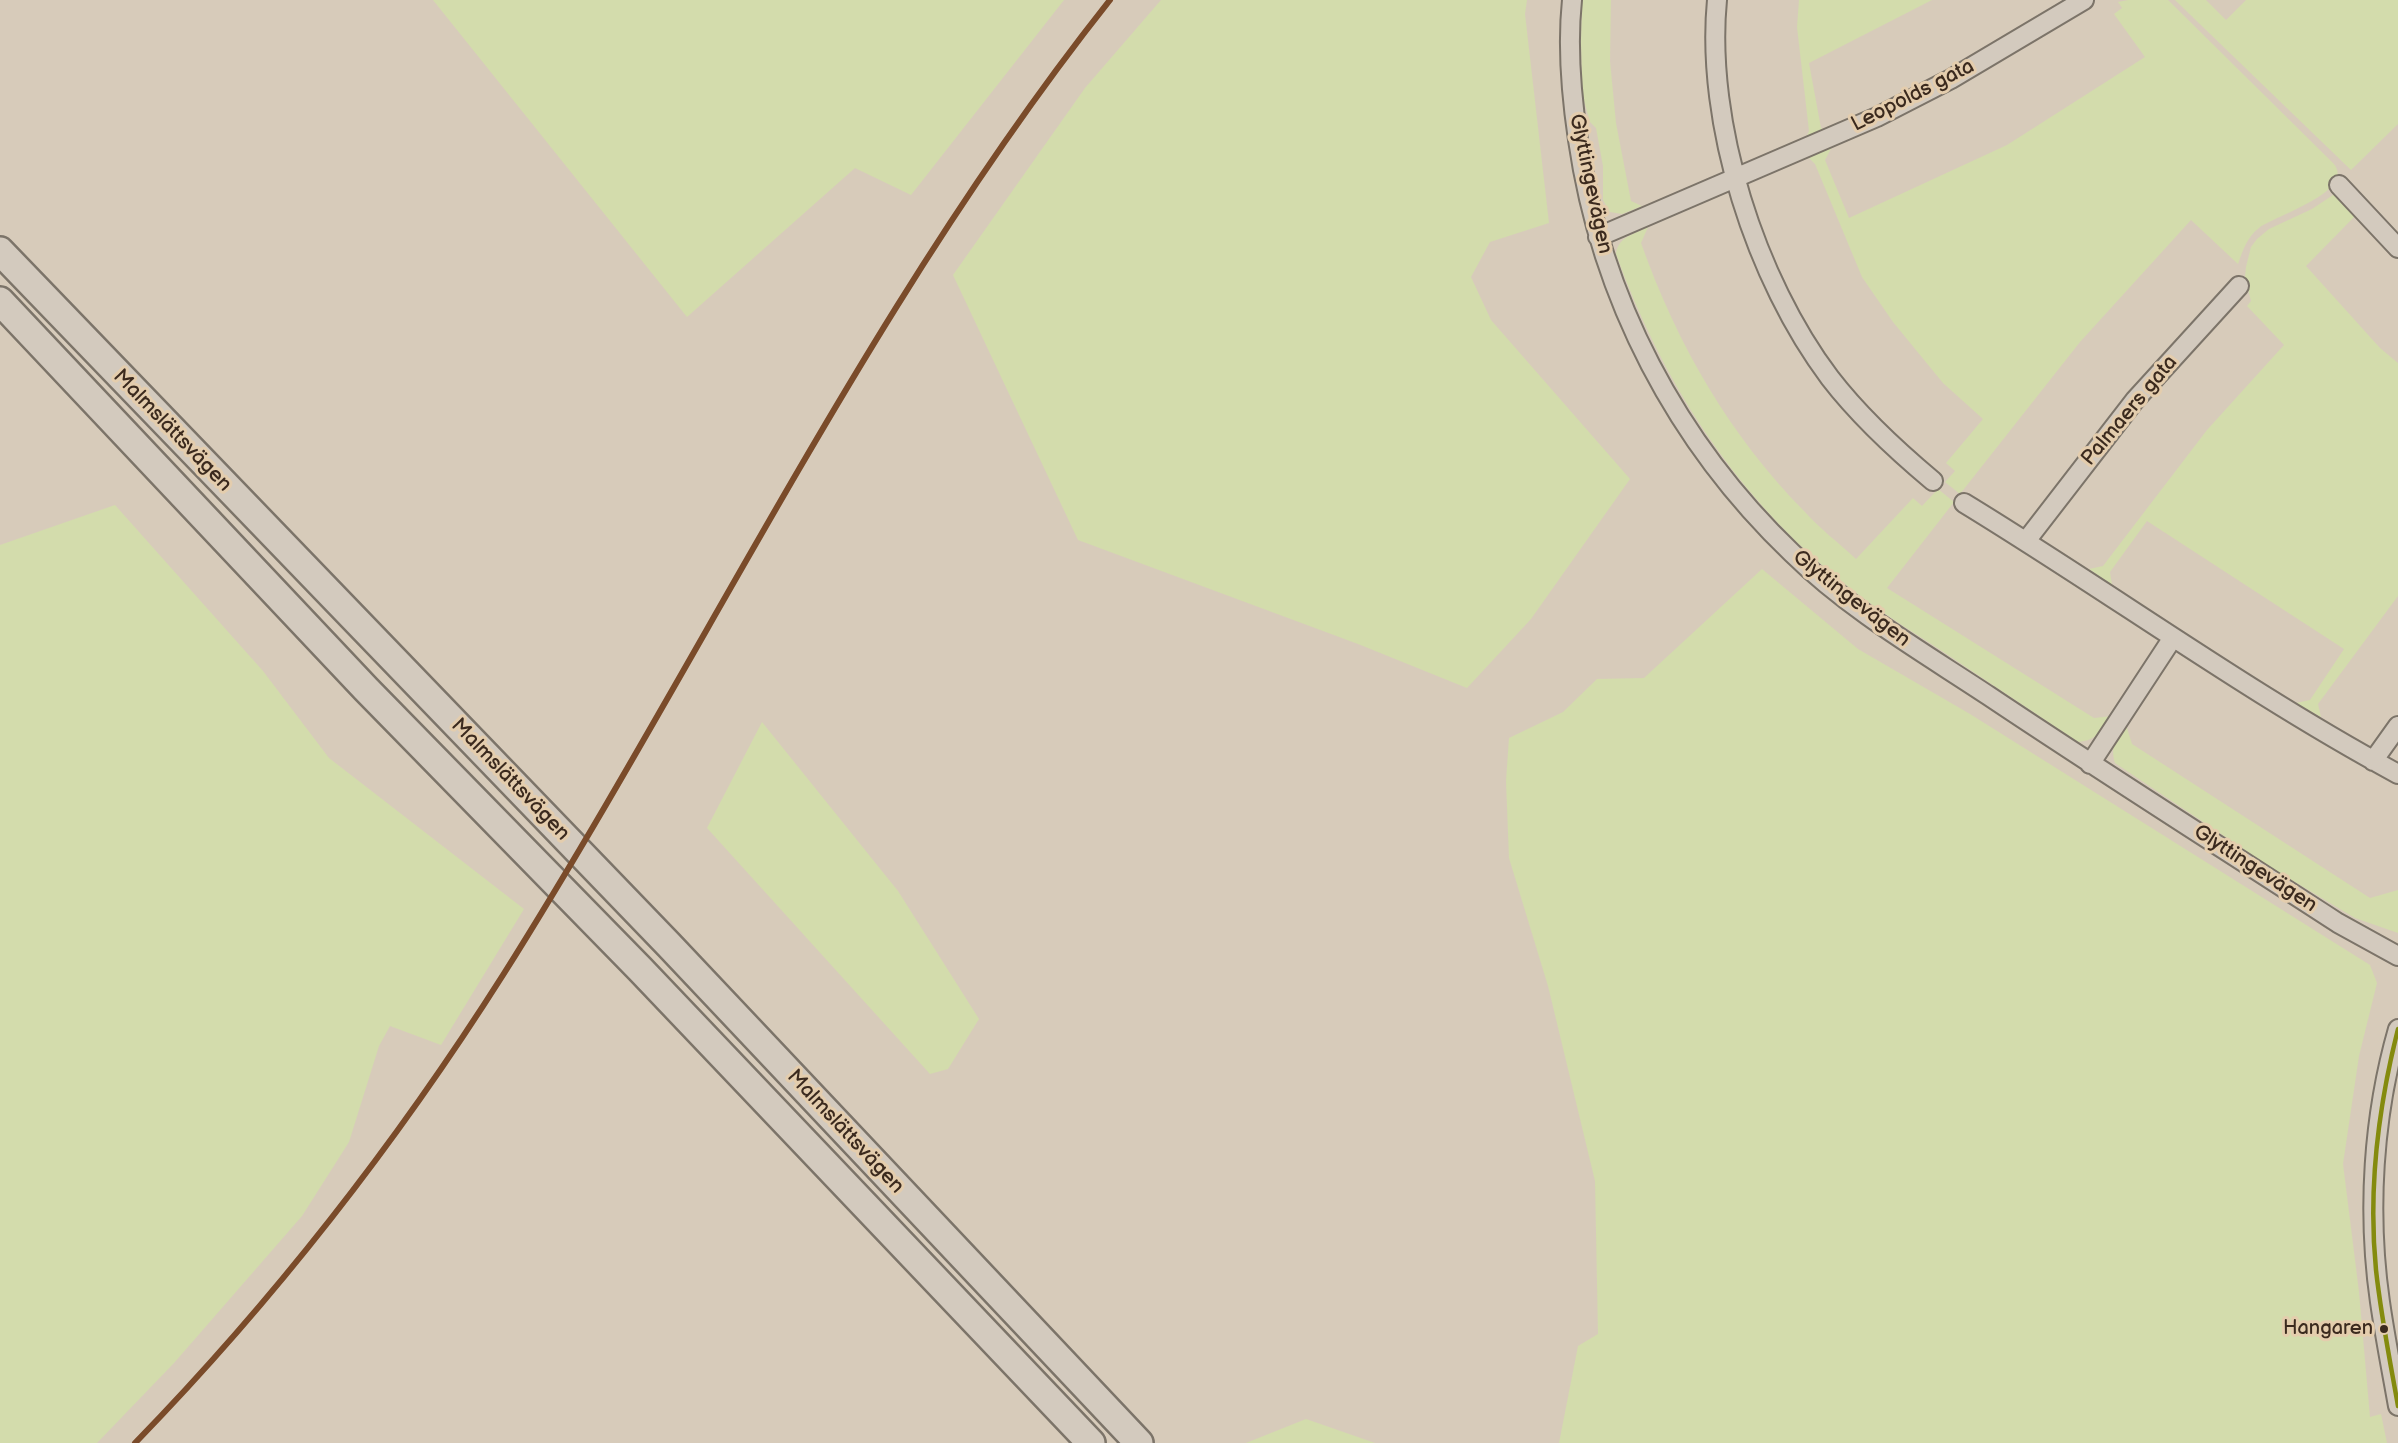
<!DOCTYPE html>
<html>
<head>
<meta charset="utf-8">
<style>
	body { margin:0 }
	canvas { display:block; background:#d7cbba }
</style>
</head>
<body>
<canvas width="2398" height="1443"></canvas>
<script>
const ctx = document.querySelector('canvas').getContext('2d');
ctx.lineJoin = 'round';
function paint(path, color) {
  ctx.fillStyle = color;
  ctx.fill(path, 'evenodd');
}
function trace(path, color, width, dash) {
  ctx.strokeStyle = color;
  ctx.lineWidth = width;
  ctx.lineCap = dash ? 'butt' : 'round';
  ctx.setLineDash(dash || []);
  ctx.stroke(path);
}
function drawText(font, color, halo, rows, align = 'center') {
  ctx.font = font + ' "Balsamiq Sans",sans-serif';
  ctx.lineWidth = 6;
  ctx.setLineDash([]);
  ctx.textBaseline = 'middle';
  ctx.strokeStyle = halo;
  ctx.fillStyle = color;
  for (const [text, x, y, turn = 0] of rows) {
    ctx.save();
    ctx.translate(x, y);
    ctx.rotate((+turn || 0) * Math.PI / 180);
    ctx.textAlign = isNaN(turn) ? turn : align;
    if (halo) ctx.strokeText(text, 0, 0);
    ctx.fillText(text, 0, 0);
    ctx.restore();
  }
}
const green = new Path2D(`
	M 433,0 L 1064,0 L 911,195 L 855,168 L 687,317 Z
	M 1161,0 L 1527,0 L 1525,14 L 1549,223 L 1490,242 L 1471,277 L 1491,320 L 1630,479 L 1531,619 L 1467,688 L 1358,644 L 1078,540 L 953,275 L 1085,88 Z
	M 1582,0 L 1611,0 L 1610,61 L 1616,123 L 1631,201 L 1642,206 L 1622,214 L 1610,212 L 1603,200 L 1603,166 L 1596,128 L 1590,122 L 1582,94 L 1581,42 Z
	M 1799,0 L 1932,0 L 1809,63 L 1821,128 L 1829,132 L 1804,142 L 1809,131 L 1797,27 Z
	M 2128,0 L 2168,0 L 2333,163 C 2358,191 2274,216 2259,228 C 2247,237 2243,250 2238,264 L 2191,220 L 2080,342 L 1960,494 L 1945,482 L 1955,471 L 1946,463 L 1983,419 L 1943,383 L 1893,322 L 1862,277 L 1815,164 L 1809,158 L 1832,147 L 1825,160 L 1849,218 L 2007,145 L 2145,57 L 2114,14 L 2122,8 L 2118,2 Z
	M 2175,0 L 2206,0 L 2226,20 L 2246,0 L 2398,0 L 2398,124 L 2351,170 Z
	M 2336,193 L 2355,216 L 2306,266 L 2380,348 L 2398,363 L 2398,596 L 2318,704 L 2321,717 L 2296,703 L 2310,700 L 2344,649 L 2147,521 L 2110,572 L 2112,585 L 2089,569 L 2103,566 L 2207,430 L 2284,345 L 2247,306 L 2251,301 L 2245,277 L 2246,267 L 2251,247 L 2257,239 L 2269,229 L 2312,209 Z
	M 1648,227 L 1641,243 C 1677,344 1729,435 1805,512 C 1820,529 1839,543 1856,559 L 1913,498 L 1922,506 L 1938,489 L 1954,502 L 1887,588 L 2094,718 L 2112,716 C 2102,731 2097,740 2078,742 C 2032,711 1985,680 1939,649 C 1903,626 1867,603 1835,576 C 1732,491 1661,379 1616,254 C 1618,237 1634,234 1648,227 Z
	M 115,505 L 263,671 L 329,758 L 524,909 L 441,1045 L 390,1026 L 379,1046 L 349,1142 L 302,1216 L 174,1363 L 97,1443 L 0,1443 L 0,545 Z
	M 1762,569 L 1858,649 L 1970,714 L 2370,965 L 2377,983 L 2359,1056 L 2343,1164 L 2359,1292 L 2370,1417 L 2381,1414 L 2387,1443 L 1559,1443 L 1578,1346 L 1598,1334 L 1595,1181 L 1548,986 L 1509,858 L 1506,781 L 1509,738 L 1563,712 L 1597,679 L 1644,678 Z
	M 762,722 L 898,891 L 979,1019 L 948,1069 L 930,1074 L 707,828 Z
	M 2126,725 L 2132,744 L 2370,898 L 2398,890 L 2398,933 L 2355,918 L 2275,870 L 2115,763 C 2110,746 2116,739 2126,725 Z
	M 1306,1419 L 1375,1443 L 1246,1443 Z`);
const minor = new Path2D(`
	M 1572,0 C 1567,47 1571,93 1578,140 C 1601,299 1677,443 1792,553 C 1850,610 1921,651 1989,696 C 2104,773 2221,847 2338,923 L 2398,956
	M 1717,0 C 1705,123 1756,280 1830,378 C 1860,417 1896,450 1933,481
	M 2339,185 L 2398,248
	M 1598,237 L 1877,117 L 1951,79 L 2084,0
	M 1964,503 C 2110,592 2248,693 2398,774
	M 2026,541 L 2135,400 L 2239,286
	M 2373,761 L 2398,726
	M 2090,764 L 2172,639
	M 2398,1029 C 2373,1116 2367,1212 2380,1302 C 2385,1337 2392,1372 2398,1406`);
const highway = new Path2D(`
	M 0,251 L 669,945 L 1139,1443
	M 0,301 L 366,689 L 640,969 L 1091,1443`);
const bus1 = new Path2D(`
	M 2398,1029 C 2378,1108 2368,1189 2376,1270 C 2381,1316 2390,1361 2398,1406`);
const rail1 = new Path2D(`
	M 135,1443 C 273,1301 397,1142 503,975 C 707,651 871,301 1110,0`);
const markers = [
	[2384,1329,5,"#3b2a1e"]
];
const busNames = [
	["Hangaren",2373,1329]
];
const streetNames = [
	["Leopolds gata",1913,96,-27],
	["Glyttingevägen",1590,184,78],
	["Palmaers gata",2130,411,-50],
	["Malmslättsvägen",172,431,46],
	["Glyttingevägen",1851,599,38],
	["Malmslättsvägen",510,780,46],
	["Glyttingevägen",2255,869,33],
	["Malmslättsvägen",845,1132,47]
];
paint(green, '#d3dcac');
trace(minor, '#7c7469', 22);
trace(highway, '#7c7469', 32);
trace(minor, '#d3cabe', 18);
trace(highway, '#d3cabe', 27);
trace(bus1, '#848b0e', 4.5);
trace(rail1, '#7a4b2a', 6);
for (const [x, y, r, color] of markers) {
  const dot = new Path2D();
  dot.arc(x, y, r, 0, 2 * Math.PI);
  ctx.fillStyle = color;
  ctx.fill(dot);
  trace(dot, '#e4cdad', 2);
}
drawText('20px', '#3b2a1e', '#e4cdad', busNames, 'right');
drawText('21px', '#3b2a1e', '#e4cdad', streetNames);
</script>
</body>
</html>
